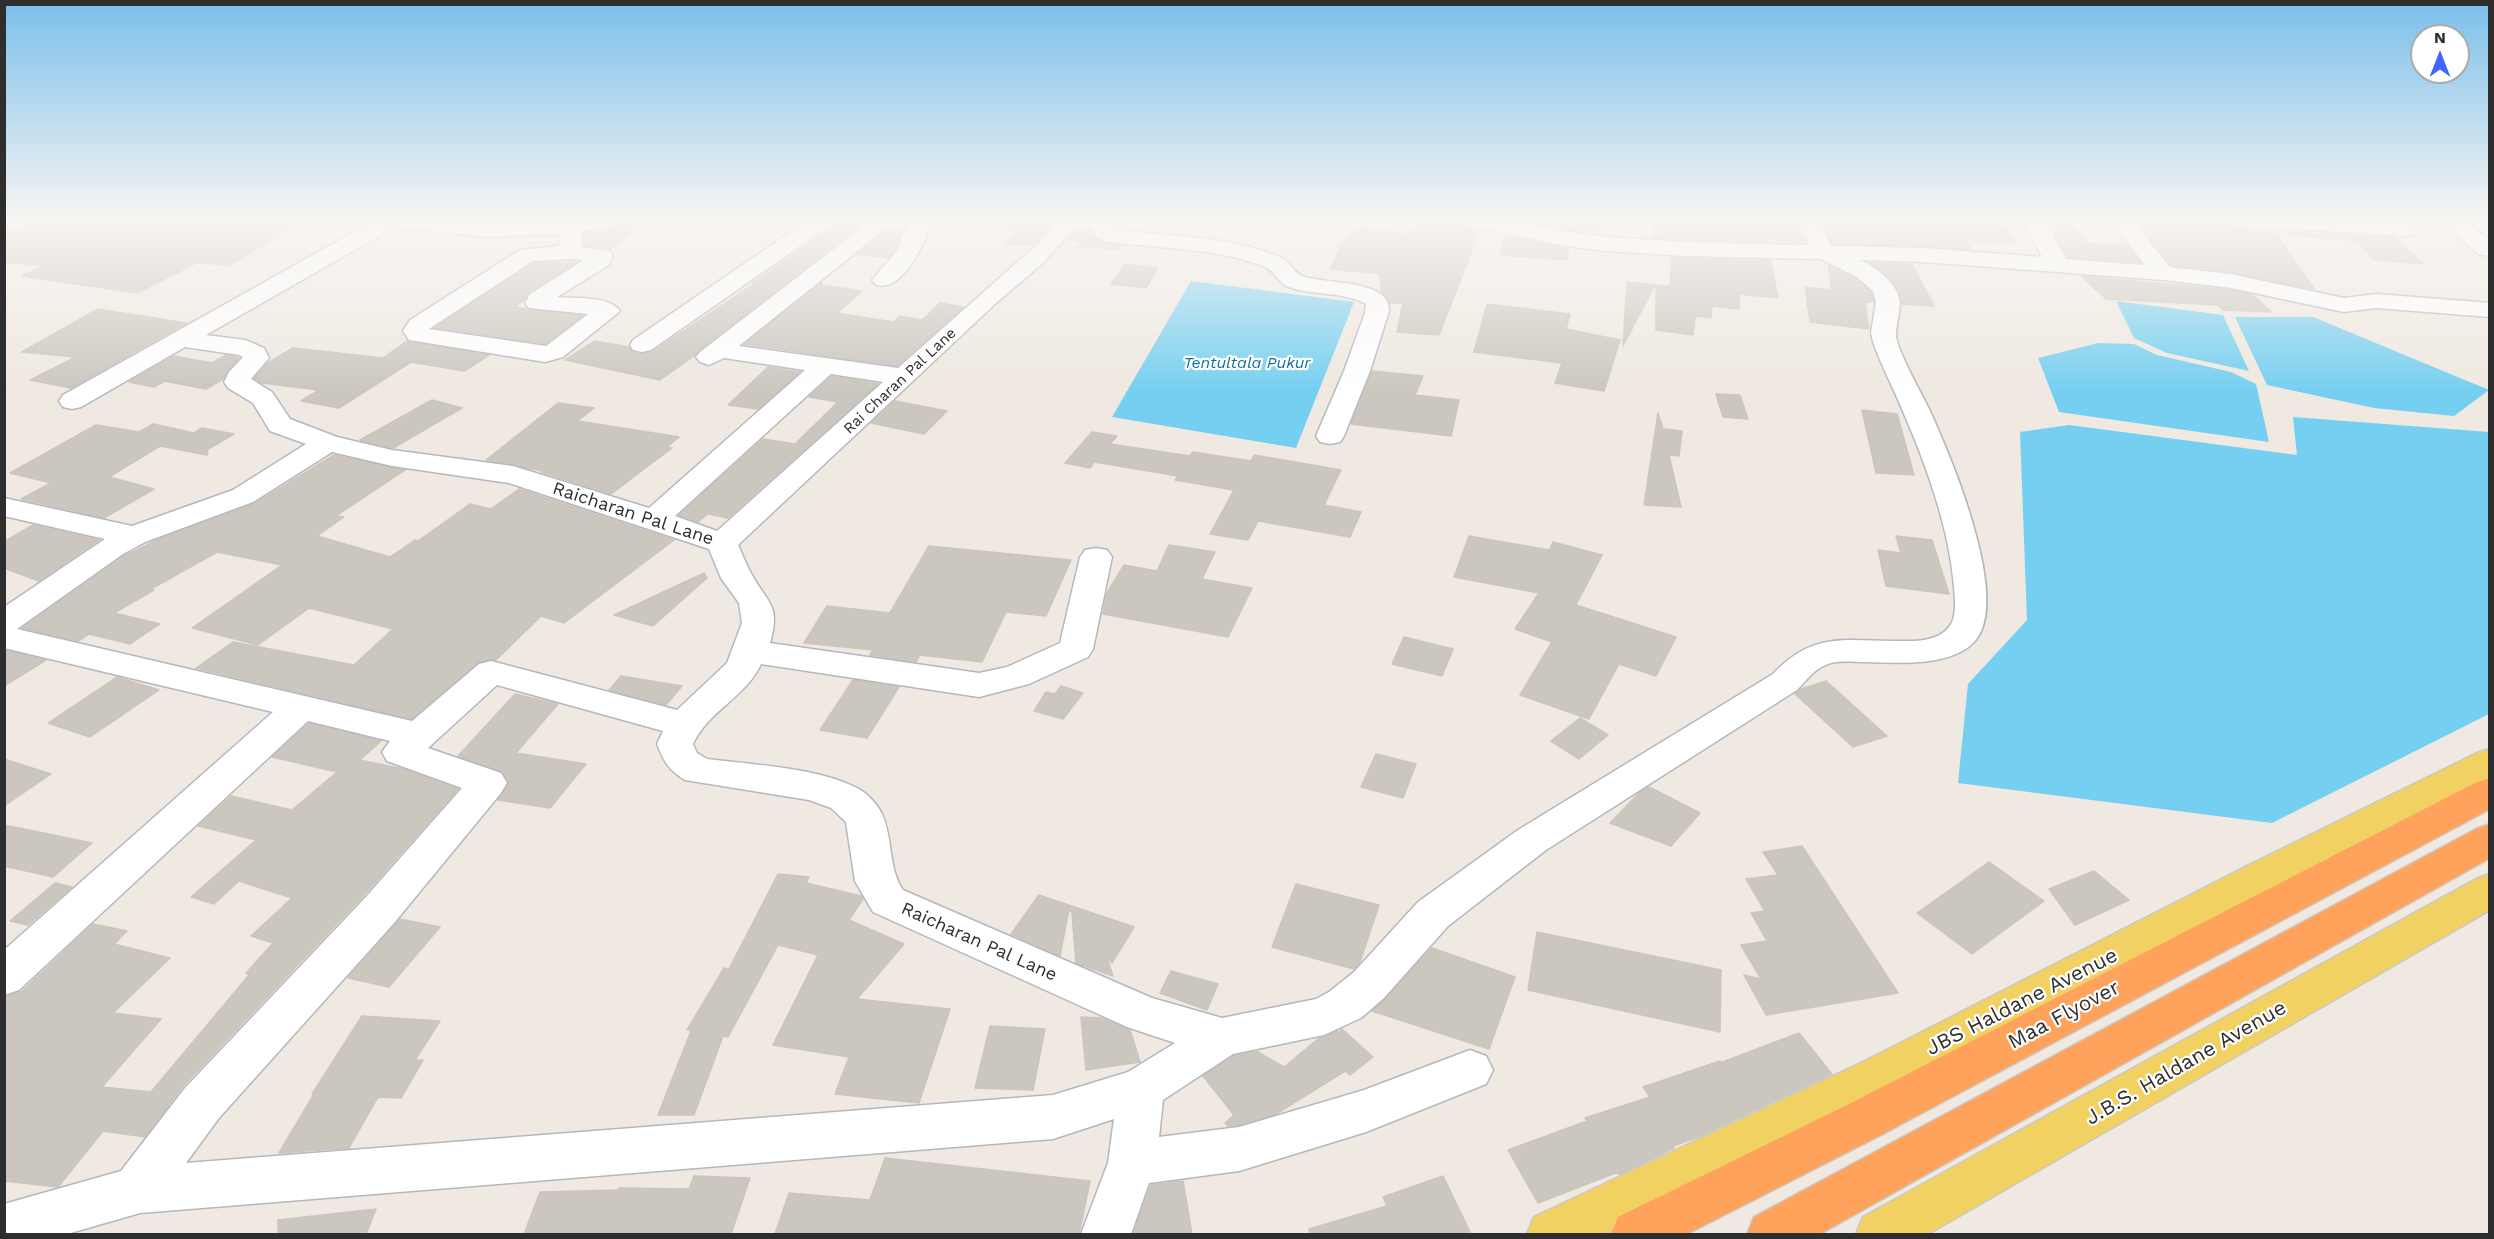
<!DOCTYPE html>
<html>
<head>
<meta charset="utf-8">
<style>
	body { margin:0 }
	#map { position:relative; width:2494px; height:1239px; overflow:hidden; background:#efe9e1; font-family:"Work Sans",sans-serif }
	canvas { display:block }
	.frame { position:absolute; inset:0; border:6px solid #2e2e2e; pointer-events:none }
	.north { position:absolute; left:2410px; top:24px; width:60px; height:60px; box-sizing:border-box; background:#fff; border:2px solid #ababab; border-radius:50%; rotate:0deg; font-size:16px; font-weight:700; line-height:24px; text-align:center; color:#2e2e2e }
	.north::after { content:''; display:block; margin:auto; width:21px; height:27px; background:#4264fb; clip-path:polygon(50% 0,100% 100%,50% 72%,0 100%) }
</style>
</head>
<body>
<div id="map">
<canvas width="2494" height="1239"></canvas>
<div class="frame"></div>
<div class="north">N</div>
</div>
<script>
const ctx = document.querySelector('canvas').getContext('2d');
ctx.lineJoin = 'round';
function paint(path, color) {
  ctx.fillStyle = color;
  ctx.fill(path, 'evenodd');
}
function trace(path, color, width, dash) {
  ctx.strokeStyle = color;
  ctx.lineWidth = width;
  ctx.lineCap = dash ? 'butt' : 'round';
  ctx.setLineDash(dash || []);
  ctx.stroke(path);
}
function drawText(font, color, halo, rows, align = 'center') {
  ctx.font = font + ' "Work Sans",sans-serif';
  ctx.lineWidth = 4.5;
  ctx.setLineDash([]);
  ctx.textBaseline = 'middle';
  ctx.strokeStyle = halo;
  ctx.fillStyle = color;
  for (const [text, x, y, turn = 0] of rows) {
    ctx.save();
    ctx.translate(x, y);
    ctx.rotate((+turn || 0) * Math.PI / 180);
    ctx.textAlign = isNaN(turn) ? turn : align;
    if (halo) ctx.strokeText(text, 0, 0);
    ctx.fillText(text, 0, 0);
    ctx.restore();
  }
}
const cemetery = new Path2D(`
	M 438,218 L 573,218 C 529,229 482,223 438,218 Z`);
const water = new Path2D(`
	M 1191,281 L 1354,302 L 1296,448 L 1112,417 Z
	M 2116,301 L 2223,315 L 2249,371 L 2167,353 L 2134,338 Z
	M 2235,317 L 2313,317 L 2489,390 L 2454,416 L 2374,408 L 2267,385 Z
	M 2098,343 L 2134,344 L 2157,355 L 2231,372 L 2256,384 L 2269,442 L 2059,412 L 2038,358 Z
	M 2293,417 L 2489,432 L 2489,714 L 2272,823 L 1958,783 L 1968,684 L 2027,620 L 2020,432 L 2069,425 L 2297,455 Z`);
const building = new Path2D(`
	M 26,218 L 309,218 L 228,266 L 198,262 L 137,293 L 22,276 L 43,266 L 4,262 L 4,229 L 25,229 Z
	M 1009,218 L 1046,218 L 1052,224 L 1033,245 L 1004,244 L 1015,232 L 1008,231 Z
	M 1421,218 L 1480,230 L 1439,335 L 1397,332 L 1403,303 L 1390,303 L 1381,292 L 1380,274 L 1330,269 L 1342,242 L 1364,225 L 1409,235 Z
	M 1514,218 L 1600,218 L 1597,234 L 1559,229 Z
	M 1654,218 L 1794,218 L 1805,243 L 1766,239 L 1766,242 L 1654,238 Z
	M 1821,218 L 2000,218 L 2017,243 L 1966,240 L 1971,249 L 1832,244 Z
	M 2047,218 L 2067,218 L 2087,243 L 2127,246 L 2140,262 L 2067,257 Z
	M 2133,218 L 2209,219 L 2214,225 L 2274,230 L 2314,289 L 2231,272 L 2171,265 Z
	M 628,223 L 642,225 L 610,249 L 583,245 L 583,233 Z
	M 838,223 L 861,225 L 699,350 L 694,356 L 660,380 L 565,360 L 595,341 L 629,347 L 633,352 L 642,354 L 652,352 L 755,283 L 752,283 Z
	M 889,229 L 902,231 L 894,251 L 888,258 L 857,254 Z
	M 1076,229 L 1090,231 L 1095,240 L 1121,246 L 1119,249 L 1078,247 L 1081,242 L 1067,240 Z
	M 2286,230 L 2394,237 L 2424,264 L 2373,260 L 2357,241 L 2286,235 Z
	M 1505,236 L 1568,248 L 1568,260 L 1500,255 Z
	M 1672,257 L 1770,260 L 1778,298 L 1739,294 L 1739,309 L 1712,306 L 1711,318 L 1695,316 L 1693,335 L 1656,330 L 1656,285 L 1670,286 Z
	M 577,262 L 529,292 L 524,300 L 514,307 L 582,316 L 545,344 L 435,328 L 534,263 Z
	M 1870,263 L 1912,264 L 1934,306 L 1902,304 L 1899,291 L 1892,280 Z
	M 1125,264 L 1158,268 L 1146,288 L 1111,284 Z
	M 1828,266 L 1856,279 L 1871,292 L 1874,302 L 1865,302 L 1869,329 L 1810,322 L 1805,287 L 1832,290 Z
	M 2081,276 L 2231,290 L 2253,295 L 2271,312 L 2223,310 L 2217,305 L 2106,299 Z
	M 822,282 L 822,285 L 862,291 L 837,313 L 893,322 L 900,316 L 922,320 L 940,303 L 964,307 L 897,366 L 744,344 Z
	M 1627,282 L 1655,285 L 1623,346 Z
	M 1487,304 L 1570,314 L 1566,329 L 1620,340 L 1604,391 L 1555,383 L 1562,363 L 1474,352 Z
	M 98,309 L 186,323 L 71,388 L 30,380 L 76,357 L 22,352 Z
	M 407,341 L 489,355 L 464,371 L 411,362 L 339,408 L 301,401 L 319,390 L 262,383 L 254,378 L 268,363 L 293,348 L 393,359 L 383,358 Z
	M 226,355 L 239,358 L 223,379 L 206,389 L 165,381 L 154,387 L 129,382 L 174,356 L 212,363 Z
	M 768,367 L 800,372 L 758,409 L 728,405 Z
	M 1372,371 L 1423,376 L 1415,395 L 1459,400 L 1451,436 L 1351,424 Z
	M 832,376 L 878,384 L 728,518 L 708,514 L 698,522 L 679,515 L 763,439 L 795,444 L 838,402 L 809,397 Z
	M 1716,394 L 1740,395 L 1748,419 L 1723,417 Z
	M 432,400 L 462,408 L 393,448 L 360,440 Z
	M 895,401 L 947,411 L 924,434 L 871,423 Z
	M 558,403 L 594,408 L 578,421 L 679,437 L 667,447 L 672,448 L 611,494 L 542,472 L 543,471 L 486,460 Z
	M 1862,410 L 1897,414 L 1914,475 L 1876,473 Z
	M 1658,413 L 1663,429 L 1682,431 L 1679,456 L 1669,455 L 1681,507 L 1644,505 Z
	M 153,424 L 194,433 L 202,428 L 234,434 L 208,449 L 207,455 L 160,446 L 109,477 L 154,489 L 104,518 L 21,499 L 51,483 L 10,473 L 96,425 L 139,432 Z
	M 1092,432 L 1117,436 L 1110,444 L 1190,456 L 1193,452 L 1251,461 L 1254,455 L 1341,470 L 1324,505 L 1361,512 L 1350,537 L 1258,521 L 1248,540 L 1210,534 L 1234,490 L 1175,480 L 1178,476 L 1094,462 L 1090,468 L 1065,463 Z
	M 334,455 L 405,470 L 336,516 L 344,517 L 317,536 L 390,557 L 415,540 L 418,541 L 470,504 L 491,509 L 519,489 L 674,540 L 564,623 L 541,616 L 496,660 L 478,662 L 411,719 L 196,668 L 233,642 L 354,665 L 393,629 L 309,608 L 258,645 L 192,628 L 282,565 L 217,552 L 151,589 L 154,590 L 114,613 L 160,624 L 130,644 L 89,634 L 78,641 L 22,628 L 124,556 L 157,540 L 254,504 Z
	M 33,525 L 99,540 L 39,581 L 4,568 L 4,542 Z
	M 1469,536 L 1549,550 L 1553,542 L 1602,555 L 1576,605 L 1676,637 L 1656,676 L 1619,664 L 1589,719 L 1520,695 L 1552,642 L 1515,629 L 1539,593 L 1454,577 Z
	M 1896,536 L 1932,540 L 1949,594 L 1886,586 L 1878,550 L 1901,553 Z
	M 1169,545 L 1215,552 L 1202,579 L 1252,588 L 1228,637 L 1103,614 L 1107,593 L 1124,565 L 1157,571 Z
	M 929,546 L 1071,560 L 1046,616 L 1006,612 L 982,662 L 920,655 L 916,662 L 870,655 L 873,650 L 804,643 L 827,606 L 890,613 Z
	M 704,573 L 707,578 L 653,626 L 614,615 Z
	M 1404,637 L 1453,649 L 1442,676 L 1392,664 Z
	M 4,650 L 46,660 L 4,686 Z
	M 621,676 L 682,686 L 666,705 L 609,690 Z
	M 117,677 L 159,690 L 90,737 L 48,723 Z
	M 853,680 L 899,687 L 867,738 L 820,730 Z
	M 1826,681 L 1887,736 L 1853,747 L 1795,694 L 1801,689 Z
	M 1061,686 L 1083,693 L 1063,719 L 1034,711 L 1046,692 L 1055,694 Z
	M 515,694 L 558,704 L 516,753 L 586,764 L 550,808 L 498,800 L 509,784 L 503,772 L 458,756 Z
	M 1580,718 L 1608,735 L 1579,759 L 1551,741 Z
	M 309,723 L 381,741 L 360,760 L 403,769 L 458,789 L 363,896 L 183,1086 L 145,1137 L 103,1131 L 58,1187 L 4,1181 L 4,997 L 21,992 L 93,924 L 127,931 L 114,944 L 170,958 L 113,1013 L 161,1019 L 102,1087 L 151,1092 L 249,975 L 246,973 L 273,943 L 251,936 L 292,898 L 239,881 L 214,904 L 191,897 L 256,840 L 198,826 L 231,796 L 292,810 L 337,772 L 272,757 Z
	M 1376,754 L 1416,764 L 1403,798 L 1361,787 Z
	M 4,759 L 51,774 L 4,806 Z
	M 1649,787 L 1700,813 L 1671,846 L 1610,823 L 1639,793 Z
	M 4,825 L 92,843 L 53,877 L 4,866 Z
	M 1802,846 L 1898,993 L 1766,1015 L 1744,975 L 1761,979 L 1741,945 L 1767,941 L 1751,913 L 1765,911 L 1746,879 L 1778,875 L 1763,852 Z
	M 1989,862 L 2044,901 L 1972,954 L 1917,913 Z
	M 2094,871 L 2129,900 L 2075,925 L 2049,889 Z
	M 778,874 L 809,877 L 806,883 L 861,896 L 863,899 L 849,920 L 904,944 L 857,999 L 950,1009 L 919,1103 L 835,1094 L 849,1057 L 773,1045 L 818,955 L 778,945 L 728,1037 L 723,1036 L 694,1115 L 658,1115 L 691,1031 L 687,1030 L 724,968 L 729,969 Z
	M 55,883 L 72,887 L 28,925 L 10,921 Z
	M 1296,884 L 1379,905 L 1360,962 L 1354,969 L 1272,947 Z
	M 1039,895 L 1134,927 L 1112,963 L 1106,955 L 1113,976 L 1076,963 L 1072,913 L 1069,909 L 1060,956 L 1011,934 Z
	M 400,919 L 440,927 L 389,987 L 348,978 Z
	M 1537,932 L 1721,970 L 1720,1032 L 1528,990 Z
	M 1432,948 L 1515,977 L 1489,1049 L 1372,1011 Z
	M 1171,971 L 1218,984 L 1207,1010 L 1160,993 Z
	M 362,1016 L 440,1021 L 415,1060 L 423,1060 L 401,1098 L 378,1097 L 349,1148 L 279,1153 L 314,1094 L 312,1094 Z
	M 1081,1017 L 1101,1018 L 1130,1030 L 1140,1062 L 1086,1070 Z
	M 990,1026 L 1045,1029 L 1033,1090 L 975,1088 Z
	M 1342,1029 L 1373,1057 L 1350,1075 L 1345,1071 L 1276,1114 L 1239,1125 L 1228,1126 L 1225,1123 L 1234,1115 L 1203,1076 L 1234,1056 L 1256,1051 L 1284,1067 L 1318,1039 L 1338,1031 L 1336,1036 Z
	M 1799,1033 L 1832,1074 L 1696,1138 L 1673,1146 L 1674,1148 L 1619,1175 L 1618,1172 L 1538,1203 L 1508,1150 L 1587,1121 L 1585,1118 L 1650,1097 L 1643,1087 L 1720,1061 L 1720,1063 Z
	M 885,1158 L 1090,1181 L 1079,1234 L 775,1234 L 789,1193 L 870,1200 Z
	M 694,1176 L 750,1178 L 731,1234 L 524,1234 L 540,1192 L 618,1190 L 619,1188 L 689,1189 Z
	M 1443,1176 L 1471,1234 L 1310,1234 L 1309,1229 L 1387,1206 L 1383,1197 Z
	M 1183,1181 L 1192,1234 L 1133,1234 L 1151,1185 Z
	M 376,1209 L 366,1234 L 278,1234 L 278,1220 Z`);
const minor = new Path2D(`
	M 4,218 L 22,218 L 19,223 L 4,227 Z
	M 364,218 L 422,218 L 502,225 L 582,218 L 629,218 L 626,223 L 581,231 L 581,247 L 610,251 L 613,256 L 609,265 L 557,297 C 574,299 609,295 620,311 L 563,357 L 545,362 L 409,340 L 403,331 L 410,320 L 520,250 L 559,246 L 559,234 L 485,237 L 395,227 L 206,335 L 245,340 L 264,348 L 269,358 L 251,379 L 272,392 L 290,419 L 337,437 L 392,450 L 513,466 L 649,508 L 805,370 L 724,358 L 709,365 L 700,362 L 696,357 L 700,352 L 874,218 L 899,218 L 739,346 L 898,368 L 1040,242 L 1055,224 L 1048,218 L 1102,218 L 1108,219 L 1114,229 C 1168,237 1231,235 1282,258 C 1291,262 1294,273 1302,276 C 1322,284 1392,279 1389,311 L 1370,371 L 1344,436 L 1340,442 L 1330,444 L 1320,442 L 1316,436 L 1344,371 L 1365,313 L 1366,304 C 1343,291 1313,296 1289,287 C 1278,283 1275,271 1265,267 C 1216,247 1160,249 1109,242 L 1096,238 L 1092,229 L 1075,227 L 1044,262 L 995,304 L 738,545 C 743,555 746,565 752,575 C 768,604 781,605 770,643 L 979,673 L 1007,667 L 1060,643 L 1080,557 L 1085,550 L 1096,548 L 1107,550 L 1112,557 L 1093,649 L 1088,657 L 1029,684 L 979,697 L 761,664 C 747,696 708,711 693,744 L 697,753 L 707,759 C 754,765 815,767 857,788 C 866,792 878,805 882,814 C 893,838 888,868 903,890 L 1152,998 L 1222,1018 L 1316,999 L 1329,992 L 1354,972 L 1418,902 L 1518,830 L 1773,674 C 1811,633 1842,640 1894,641 C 1911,641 1937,643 1949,627 C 1957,618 1955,599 1954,587 C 1949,526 1926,465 1902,409 C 1893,387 1881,365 1873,342 L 1871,333 L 1876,302 L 1873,291 L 1857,277 L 1820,259 L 1685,256 L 1606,251 L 1559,245 L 1461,224 L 1453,223 L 1450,218 L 1493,218 L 1559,231 L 1606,237 L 1685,242 L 1809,245 L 1796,218 L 1818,218 L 1831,246 L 1924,248 L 2042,257 L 2022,218 L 2044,218 L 2066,259 L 2145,265 L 2108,218 L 2130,218 L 2170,267 L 2231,274 L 2344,298 L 2376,294 L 2490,303 L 2490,317 L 2376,308 L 2344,312 L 2231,288 L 2163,280 L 1924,262 L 1860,260 C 1875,267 1889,277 1897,292 C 1905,308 1893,325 1897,341 C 1903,362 1920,390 1930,411 C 1950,455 2014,604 1973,643 C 1949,667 1896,663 1864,662 C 1853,662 1839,660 1828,664 C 1815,668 1806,681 1797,690 L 1546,850 L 1448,926 L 1384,998 L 1361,1018 L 1324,1035 L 1233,1054 L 1163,1100 L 1159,1137 L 1239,1127 L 1364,1090 L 1470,1050 L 1486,1056 L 1493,1070 L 1486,1084 L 1366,1132 L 1239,1171 L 1149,1183 L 1131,1234 L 1081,1234 L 1108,1163 L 1114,1119 L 1053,1139 L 140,1213 L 67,1234 L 4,1234 L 4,1204 L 121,1171 L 185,1088 L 365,898 L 462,788 L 387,761 L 382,752 L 390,741 L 308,721 L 19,990 L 4,995 L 4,950 L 273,712 L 4,648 L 4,607 L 105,539 L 4,516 L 4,498 L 132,526 L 233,490 L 306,444 L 270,431 L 253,403 L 228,388 L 224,382 L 229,372 L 243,357 L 239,355 L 185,347 L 81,407 L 72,409 L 63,407 L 59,401 L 63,395 L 370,223 ZM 570,259 L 584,260 L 530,294 L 525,303 L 529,308 L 588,314 L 546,346 L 429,329 L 533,261 ZM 831,374 L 883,382 L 717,531 L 675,516 ZM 332,452 L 392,466 L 509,483 L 709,549 L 721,578 L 739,603 L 742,623 L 727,663 L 677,710 L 491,661 L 479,664 L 412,721 L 17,629 L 123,554 L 145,542 L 253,502 ZM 497,685 L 663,731 L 657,744 C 664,762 669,770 685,780 L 809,800 L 831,808 L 846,822 L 855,881 L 873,912 L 1127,1027 L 1175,1043 L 1128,1072 L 1053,1095 L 186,1163 L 219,1118 L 395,922 L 501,793 L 507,783 L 501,773 L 428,748 Z
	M 811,218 L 836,218 L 833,223 L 651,350 L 642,352 L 633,350 L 630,345 L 633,340 Z
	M 910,218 L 932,218 C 926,241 904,292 876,285 L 872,280 L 896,252 Z
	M 2211,218 L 2322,218 L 2381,222 L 2378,218 L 2403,218 L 2417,230 L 2414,235 L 2406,236 L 2222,224 L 2214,223 Z
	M 2439,218 L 2463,218 L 2490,241 L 2490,256 L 2478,254 Z`);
const major = new Path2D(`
	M 2490,749 L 2490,778 L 2275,888 L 1899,1088 L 1604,1234 L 1527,1234 L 1534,1217 L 1867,1060 L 2247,866 L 2477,753 Z
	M 2490,874 L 2490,910 L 1928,1234 L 1856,1234 L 1863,1217 L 2476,879 Z`);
const highway = new Path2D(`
	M 2490,778 L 2490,809 L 1881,1135 L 1687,1234 L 1611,1234 L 1618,1217 L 1847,1105 L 2477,782 Z
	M 2490,824 L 2490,858 L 1820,1234 L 1747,1234 L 1754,1217 L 2476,829 Z`);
const farStreetnames = [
	["Rai Charan Pal Lane",900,381,-43]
];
const farWaternames = [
	["Tentultala Pukur",1247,363]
];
const streetNames = [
	["Raicharan Pal Lane",633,514,18],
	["Raicharan Pal Lane",979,942,24]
];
const nearStreetnames = [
	["JBS Haldane Avenue",2022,1002,-27],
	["Maa Flyover",2064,1015,-28],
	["J.B.S. Haldane Avenue",2186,1063,-30]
];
paint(cemetery, '#c8d9b8');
paint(water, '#75cff0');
paint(building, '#cbc7bf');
trace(building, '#cbc5ba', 1.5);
trace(minor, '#b4b7c1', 3);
trace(major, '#c9c9c9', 3);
trace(highway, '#c9c9c9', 3);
paint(minor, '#fff');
paint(major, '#f2d163');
paint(highway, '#ffa35c');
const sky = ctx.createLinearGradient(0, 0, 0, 392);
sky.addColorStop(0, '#7abfeb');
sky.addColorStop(0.56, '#f8f5f2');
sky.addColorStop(1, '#f8f5f200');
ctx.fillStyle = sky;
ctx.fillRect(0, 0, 2494, 392);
drawText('15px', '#2e2e2e', '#fff', farStreetnames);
drawText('italic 16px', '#0d6fa3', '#fff', farWaternames);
drawText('18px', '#2e2e2e', '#fff', streetNames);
drawText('21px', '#2e2e2e', '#fff', nearStreetnames);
</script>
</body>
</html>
